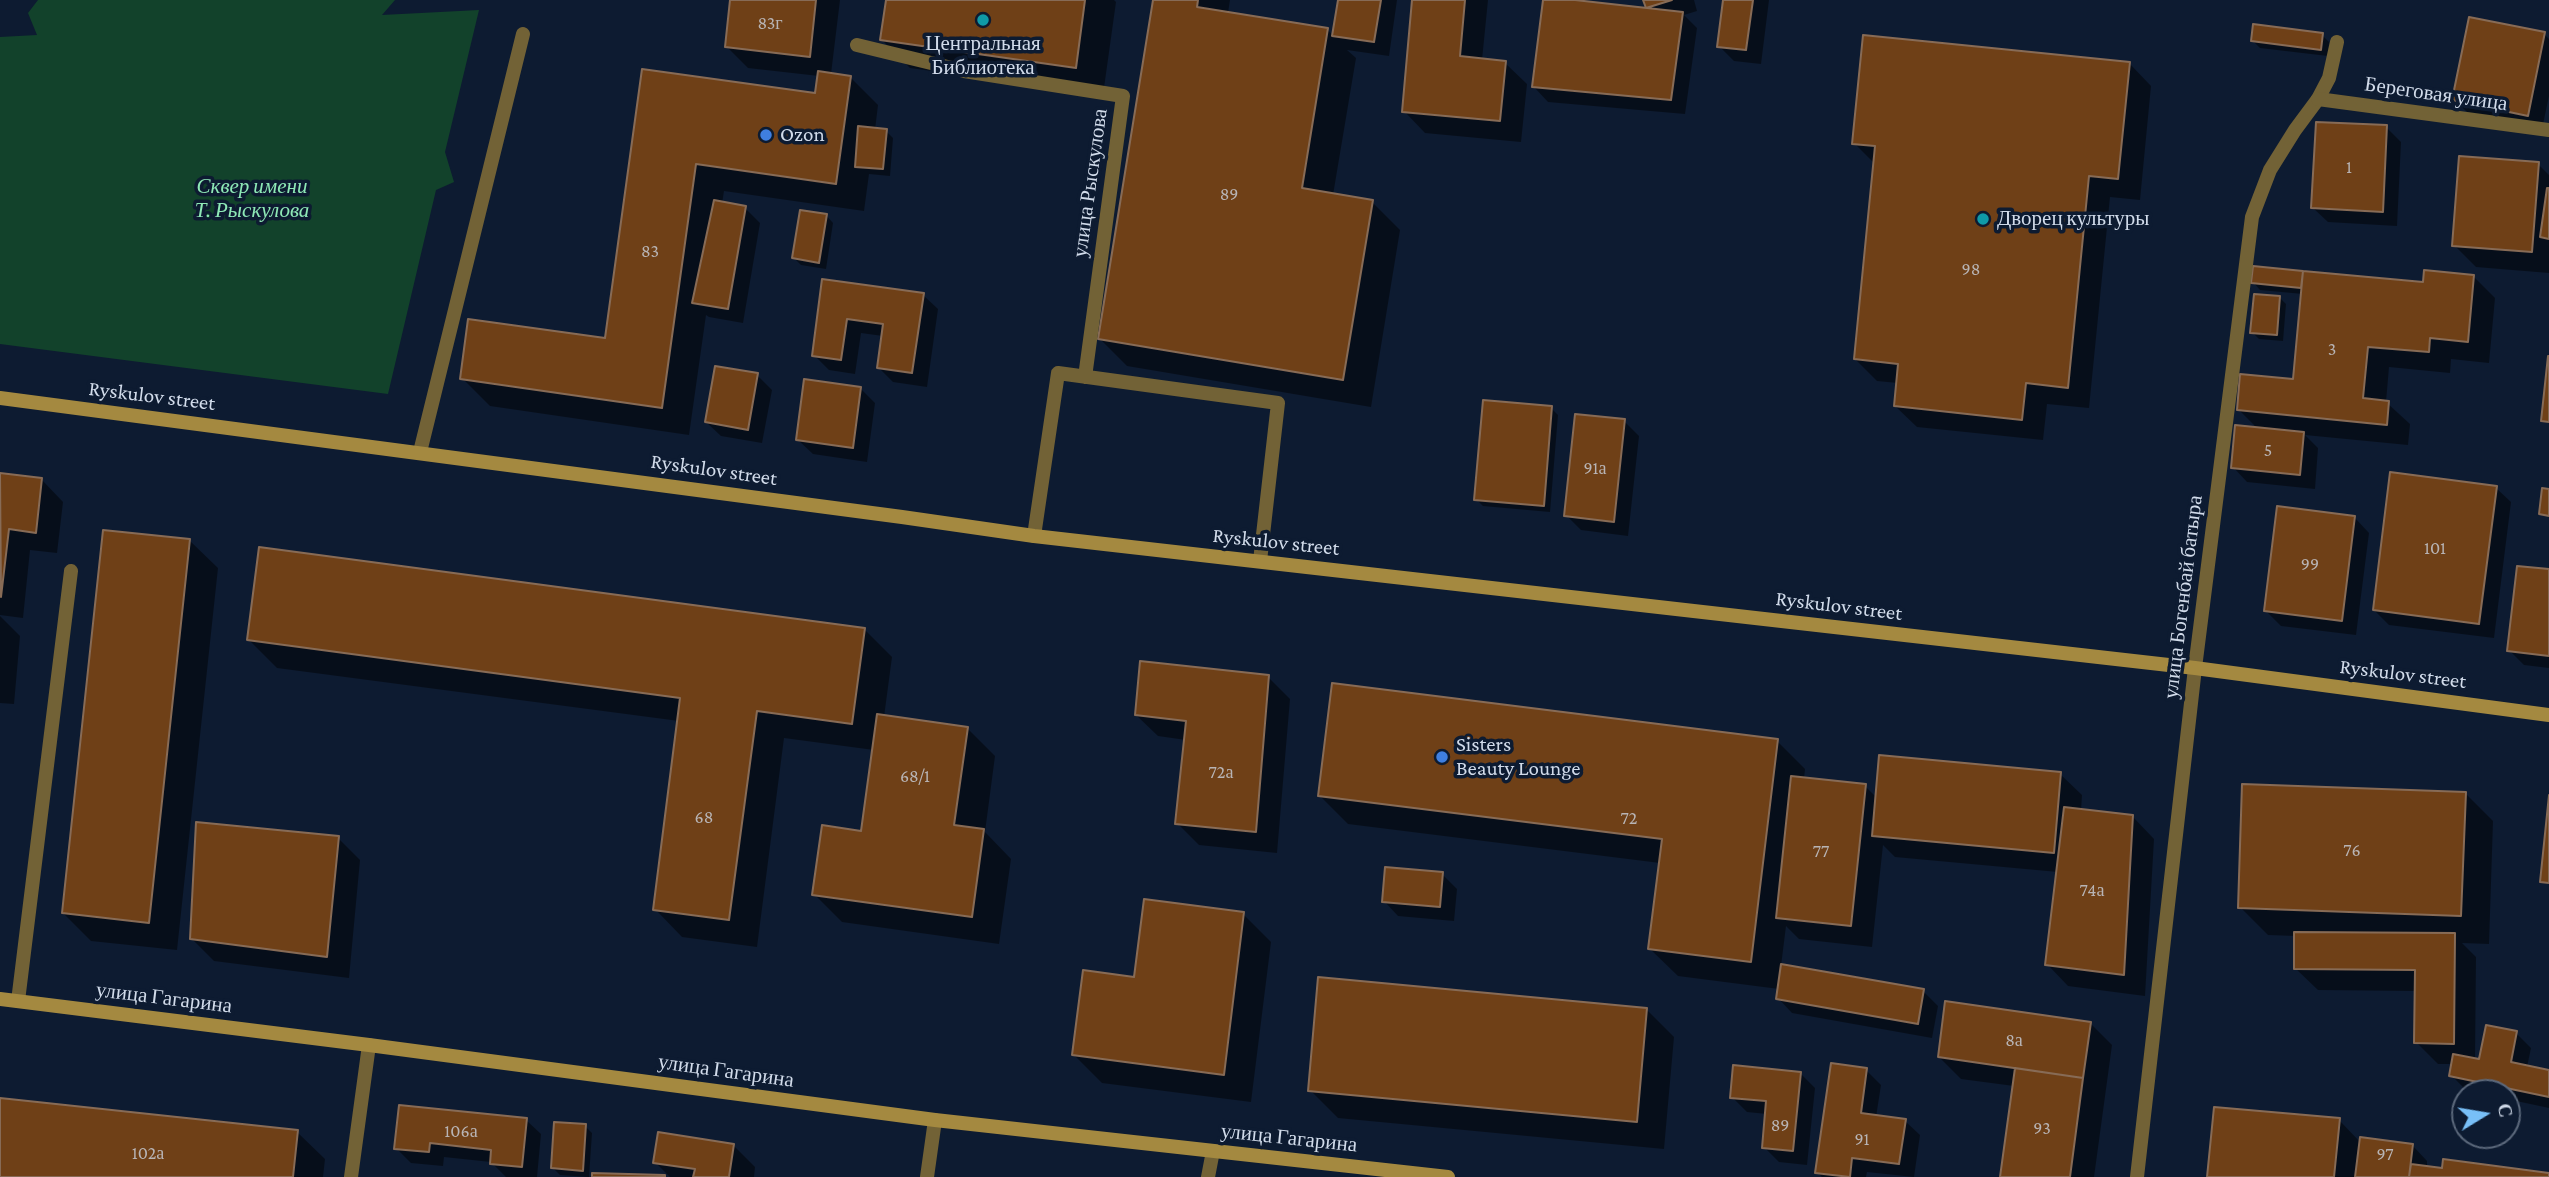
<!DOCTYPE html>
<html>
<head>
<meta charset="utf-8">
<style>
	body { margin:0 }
	#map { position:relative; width:2549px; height:1177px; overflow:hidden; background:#0d1b31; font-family:"Crimson Pro",serif }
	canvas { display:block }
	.north { position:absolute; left:2451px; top:1079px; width:70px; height:70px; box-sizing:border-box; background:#0d1b31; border:2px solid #5b687b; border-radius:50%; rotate:79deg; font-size:19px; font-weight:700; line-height:28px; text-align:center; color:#d1dbea }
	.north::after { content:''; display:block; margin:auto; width:24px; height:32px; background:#78bff7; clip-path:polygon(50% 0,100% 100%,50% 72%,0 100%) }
</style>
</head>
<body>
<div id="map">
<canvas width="2549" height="1177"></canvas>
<div class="north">С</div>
</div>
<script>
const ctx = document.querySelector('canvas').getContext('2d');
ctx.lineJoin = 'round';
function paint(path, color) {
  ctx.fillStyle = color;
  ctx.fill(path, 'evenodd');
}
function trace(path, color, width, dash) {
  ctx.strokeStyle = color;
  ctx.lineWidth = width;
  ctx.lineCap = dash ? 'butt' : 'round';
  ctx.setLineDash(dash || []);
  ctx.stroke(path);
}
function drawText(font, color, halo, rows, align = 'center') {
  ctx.font = font + ' "Crimson Pro",serif';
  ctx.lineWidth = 7;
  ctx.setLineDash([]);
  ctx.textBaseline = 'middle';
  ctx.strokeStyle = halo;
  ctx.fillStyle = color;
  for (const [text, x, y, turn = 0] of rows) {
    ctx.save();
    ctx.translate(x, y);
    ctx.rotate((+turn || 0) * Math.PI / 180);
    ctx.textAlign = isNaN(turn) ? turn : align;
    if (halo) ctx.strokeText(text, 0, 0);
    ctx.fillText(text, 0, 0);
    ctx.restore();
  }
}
const green = new Path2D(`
	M 38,0 L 395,0 L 382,15 L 479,10 L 445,152 L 454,182 L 436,190 L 388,394 L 0,344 L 0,37 L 37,35 L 28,13 Z`);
const shadow = new Path2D(`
	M 732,0 L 840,0 L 831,74 L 850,77 L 878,105 L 875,130 L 886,131 L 893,138 L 890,176 L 869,174 L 864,211 L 724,191 L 722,204 L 745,208 L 760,223 L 743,323 L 709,317 L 706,315 L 689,435 L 490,406 L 462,378 L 607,340 L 644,70 L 816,95 L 819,76 L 748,68 L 726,46 Z
	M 887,0 L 1114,0 L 1116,2 L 1103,95 L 910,68 L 882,40 Z
	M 1155,0 L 1230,0 L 1228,13 L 1328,30 L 1334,37 L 1340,0 L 1397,0 L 1389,56 L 1347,50 L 1356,58 L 1333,195 L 1372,202 L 1400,230 L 1371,407 L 1127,366 L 1099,338 Z
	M 1414,0 L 1488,0 L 1482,60 L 1505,63 L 1527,84 L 1521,142 L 1425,133 L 1404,111 Z
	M 1545,0 L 1651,10 L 1645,0 L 1694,0 L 1697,11 L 1684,15 L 1697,28 L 1685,114 L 1548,102 L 1534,87 Z
	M 1725,0 L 1769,0 L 1761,64 L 1734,61 L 1719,46 Z
	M 2544,34 L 2549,39 L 2549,96 L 2542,129 L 2469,114 L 2454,99 Z
	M 2322,35 L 2329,42 L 2328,56 L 2260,48 L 2253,41 Z
	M 2130,64 L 2151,86 L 2140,200 L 2110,197 L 2089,408 L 2047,404 L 2043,440 L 1917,427 L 1895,406 L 1898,383 L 1877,381 L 1855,359 L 1875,164 L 1854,143 Z
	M 2386,127 L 2401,142 L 2397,226 L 2328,222 L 2313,208 Z
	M 2538,164 L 2549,175 L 2549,273 L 2476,267 L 2454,245 Z
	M 826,215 L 833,223 L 826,269 L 801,265 L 794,258 Z
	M 2255,267 L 2424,284 L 2473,276 L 2495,298 L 2489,363 L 2451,359 L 2450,373 L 2389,367 L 2386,402 L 2410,424 L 2408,445 L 2305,435 L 2318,448 L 2315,489 L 2247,482 L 2233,467 L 2258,429 L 2238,409 L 2294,381 L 2303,294 L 2260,290 L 2253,282 Z
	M 824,281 L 923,295 L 938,309 L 927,387 L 893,382 L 879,368 L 883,336 L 861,333 L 855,374 L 829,370 L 814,355 Z
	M 2279,297 L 2286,304 L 2283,341 L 2259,339 L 2252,332 Z
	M 757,375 L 772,390 L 762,443 L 721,436 L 706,422 Z
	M 860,388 L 875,403 L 867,462 L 813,454 L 798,440 Z
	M 1551,408 L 1558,415 L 1550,512 L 1483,506 L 1476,499 Z
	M 1624,421 L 1639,436 L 1628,536 L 1581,530 L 1566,515 Z
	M 0,475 L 42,480 L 63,502 L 57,553 L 30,550 L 23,618 L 0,615 Z
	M 2496,488 L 2511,502 L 2494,638 L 2389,625 L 2374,610 Z
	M 2355,518 L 2369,533 L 2356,635 L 2281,626 L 2266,611 Z
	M 190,541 L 218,568 L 177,950 L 91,941 L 63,913 Z
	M 2549,571 L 2549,668 L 2524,665 L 2509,650 Z
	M 0,616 L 20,636 L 14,704 L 0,703 Z
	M 864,629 L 892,657 L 884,717 L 967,728 L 995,756 L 985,832 L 1011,859 L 999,944 L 842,922 L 814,894 L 862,833 L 874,750 L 784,738 L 757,947 L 682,937 L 655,909 L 679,721 L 277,668 L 249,640 Z
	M 1268,677 L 1290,699 L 1277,853 L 1199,845 L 1177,823 L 1186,740 L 1158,736 L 1136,715 Z
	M 1777,741 L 1805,769 L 1804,779 L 1865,786 L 1877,798 L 2060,774 L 2082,795 L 2081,811 L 2133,817 L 2154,839 L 2145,996 L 2068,986 L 2047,964 L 2058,872 L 1895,857 L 1883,845 L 1872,947 L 1799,939 L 1786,926 L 1781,966 L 1923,991 L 1938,1006 L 1932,1038 L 1792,1013 L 1778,998 L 1779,989 L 1678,976 L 1650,949 L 1660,863 L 1348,824 L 1320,796 Z
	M 2465,793 L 2493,821 L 2489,944 L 2462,943 L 2476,957 L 2475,1060 L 2480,1061 L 2516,1033 L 2531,1048 L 2527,1067 L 2549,1072 L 2549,1108 L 2507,1099 L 2507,1093 L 2479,1093 L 2466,1090 L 2451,1075 L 2453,1064 L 2438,1064 L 2416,1042 L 2416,991 L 2318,990 L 2296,969 L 2296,936 L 2268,935 L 2240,907 Z
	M 338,838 L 360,860 L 349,978 L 214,961 L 192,939 Z
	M 1442,874 L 1457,889 L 1454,921 L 1398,916 L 1384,901 Z
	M 1243,914 L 1271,942 L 1251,1102 L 1102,1083 L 1074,1055 Z
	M 1646,1009 L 1674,1037 L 1664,1149 L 1338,1118 L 1310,1090 Z
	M 2090,1023 L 2112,1045 L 2094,1177 L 2002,1177 L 2014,1086 L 1961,1079 L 1939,1057 Z
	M 1866,1070 L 1881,1085 L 1876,1117 L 1905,1121 L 1920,1135 L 1914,1177 L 1867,1172 L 1866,1177 L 1822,1177 L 1817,1172 Z
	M 1800,1073 L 1815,1088 L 1807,1165 L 1779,1162 L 1764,1147 L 1767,1114 L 1747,1112 L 1732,1097 Z
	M 0,1100 L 297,1132 L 325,1159 L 323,1177 L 0,1177 Z
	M 526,1120 L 541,1134 L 537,1177 L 506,1177 L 491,1162 L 444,1157 L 443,1166 L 411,1163 L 396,1148 Z
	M 2339,1120 L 2361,1143 L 2413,1146 L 2427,1161 L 2427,1168 L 2549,1175 L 2549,1177 L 2209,1177 Z
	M 585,1126 L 592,1133 L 589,1177 L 560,1175 L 553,1168 Z
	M 733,1145 L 755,1167 L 754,1177 L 670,1177 L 655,1162 Z`);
const building = new Path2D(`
	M 730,0 L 816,0 L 810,57 L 725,47 Z
	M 886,0 L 1085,0 L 1076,68 L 880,40 Z
	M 1153,0 L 1198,0 L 1197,7 L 1328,28 L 1302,188 L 1373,200 L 1343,380 L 1098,339 Z
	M 1338,0 L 1381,0 L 1374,42 L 1332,36 Z
	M 1412,0 L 1465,0 L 1460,56 L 1506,61 L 1500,121 L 1402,112 Z
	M 1543,0 L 1575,0 L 1683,12 L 1671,100 L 1532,87 Z
	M 1643,0 L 1672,0 L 1646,8 Z
	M 1723,0 L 1753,0 L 1746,50 L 1717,47 Z
	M 2469,17 L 2545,32 L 2528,116 L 2452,100 Z
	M 2253,24 L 2323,33 L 2321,50 L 2251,41 Z
	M 1863,35 L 2130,62 L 2118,179 L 2089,176 L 2068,388 L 2026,383 L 2022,420 L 1894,406 L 1898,364 L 1854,359 L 1875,146 L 1852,144 Z
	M 642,69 L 815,93 L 818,71 L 851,76 L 836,184 L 696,164 L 662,408 L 460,379 L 468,319 L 605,338 Z
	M 2316,122 L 2387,125 L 2383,212 L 2311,208 Z
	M 858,126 L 887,129 L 883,169 L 855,167 Z
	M 2459,156 L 2539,162 L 2532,252 L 2452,246 Z
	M 2547,188 L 2549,188 L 2549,239 L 2540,237 Z
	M 714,200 L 746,206 L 728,309 L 692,303 Z
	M 800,210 L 827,214 L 819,263 L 792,258 Z
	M 2253,266 L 2303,271 L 2301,288 L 2251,283 Z
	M 2424,270 L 2474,275 L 2468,342 L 2430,338 L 2429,352 L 2368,347 L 2363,398 L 2389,401 L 2387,425 L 2237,410 L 2240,374 L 2293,379 L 2303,271 L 2423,282 Z
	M 822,279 L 924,293 L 912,373 L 877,368 L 883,324 L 847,319 L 841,360 L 812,356 Z
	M 2254,294 L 2280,296 L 2277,335 L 2250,333 Z
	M 2548,356 L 2549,356 L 2549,422 L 2541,421 Z
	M 715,366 L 758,373 L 748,430 L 705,422 Z
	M 804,379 L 861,387 L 853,448 L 796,440 Z
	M 1483,400 L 1552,406 L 1544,506 L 1474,500 Z
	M 1575,414 L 1625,419 L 1614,522 L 1564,516 Z
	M 2235,425 L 2304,432 L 2300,475 L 2231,468 Z
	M 2390,472 L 2497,486 L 2479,624 L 2373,610 Z
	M 0,473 L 42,478 L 36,533 L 9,529 L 1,597 Z
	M 2542,488 L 2549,489 L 2549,516 L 2539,514 Z
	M 2277,506 L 2355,516 L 2342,621 L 2264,611 Z
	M 103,530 L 190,539 L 149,923 L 62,913 Z
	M 259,547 L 865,628 L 852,724 L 757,711 L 729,920 L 653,910 L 680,698 L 247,640 Z
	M 2517,566 L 2549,569 L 2549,656 L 2507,651 Z
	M 1140,661 L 1269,675 L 1256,832 L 1175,824 L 1186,721 L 1135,715 Z
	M 1332,683 L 1778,739 L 1751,962 L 1648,949 L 1662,839 L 1318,796 Z
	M 877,714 L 968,727 L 954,825 L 984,829 L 972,917 L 812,895 L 822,825 L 861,831 Z
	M 1879,755 L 2061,772 L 2054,853 L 1872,836 Z
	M 1791,776 L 1866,784 L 1851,926 L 1776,918 Z
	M 2242,784 L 2466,792 L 2461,916 L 2238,908 Z
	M 2549,795 L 2549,883 L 2540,882 Z
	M 2064,807 L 2133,815 L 2124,975 L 2045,965 Z
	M 196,822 L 339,836 L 327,957 L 190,939 Z
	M 1385,867 L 1443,872 L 1440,907 L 1382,902 Z
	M 1144,899 L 1244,912 L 1224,1075 L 1072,1055 L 1083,970 L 1134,977 Z
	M 2294,932 L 2455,933 L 2454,1044 L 2414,1043 L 2415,970 L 2294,969 Z
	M 1781,964 L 1924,989 L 1918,1024 L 1776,999 Z
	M 1318,977 L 1647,1008 L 1637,1122 L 1308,1091 Z
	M 1945,1001 L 2091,1022 L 2083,1078 L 1938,1057 Z
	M 2486,1025 L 2517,1031 L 2511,1062 L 2549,1070 L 2549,1097 L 2449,1076 L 2453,1054 L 2479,1059 Z
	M 1831,1063 L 1867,1068 L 1861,1113 L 1906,1119 L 1899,1164 L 1852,1158 L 1850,1177 L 1815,1173 Z
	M 1733,1065 L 1801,1072 L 1793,1151 L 1762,1148 L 1766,1101 L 1730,1098 Z
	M 2015,1068 L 2083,1078 L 2070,1177 L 2000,1177 Z
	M 0,1098 L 298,1130 L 293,1177 L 0,1177 Z
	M 399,1105 L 527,1118 L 522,1167 L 490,1164 L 491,1150 L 430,1143 L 429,1152 L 394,1149 Z
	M 2214,1107 L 2340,1118 L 2334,1177 L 2207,1177 Z
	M 554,1122 L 586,1124 L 583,1171 L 551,1168 Z
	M 658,1132 L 734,1144 L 729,1177 L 693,1177 L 695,1169 L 653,1163 Z
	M 2360,1137 L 2413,1144 L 2409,1177 L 2355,1177 Z
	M 2443,1159 L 2549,1173 L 2549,1177 L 2409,1177 L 2411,1164 L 2442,1168 Z
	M 592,1173 L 665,1175 L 665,1177 L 592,1177 Z`);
const service = new Path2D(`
	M 420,452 L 523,34
	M 18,1001 L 71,571
	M 2137,1177 L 2195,668 L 2252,217 L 2270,170 L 2295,130 L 2318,99 L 2329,78 L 2337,42`);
const minor = new Path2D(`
	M 857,45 L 964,71 L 1123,96 L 1085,377
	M 2318,99 L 2549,130
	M 1034,536 L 1058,373 L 1278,403 L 1260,561
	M 351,1177 L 369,1045
	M 927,1177 L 935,1120
	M 1208,1177 L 1213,1151`);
const secondary = new Path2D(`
	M 0,398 L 902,517 L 1034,536 L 2195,668 L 2549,715
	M 0,999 L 369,1045 L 935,1120 L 1448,1177`);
const markers = [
	[983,20,7,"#0f9aa8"],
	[766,135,7,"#3f7fe0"],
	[1983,219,7,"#0f9aa8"],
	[1442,757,7,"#3f7fe0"]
];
const numberNames = [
	["83г",770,23],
	["1",2349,167],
	["89",1229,194],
	["83",650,251],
	["98",1971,269],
	["3",2332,349],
	["5",2268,450],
	["91а",1595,468],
	["101",2435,548],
	["99",2310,564],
	["72а",1221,772],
	["68/1",915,776],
	["68",704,817],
	["72",1629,818],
	["76",2352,850],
	["77",1821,851],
	["74а",2092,890],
	["8а",2014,1040],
	["89",1780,1125],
	["93",2042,1128],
	["106а",461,1131],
	["91",1862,1139],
	["102а",148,1153],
	["97",2385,1154]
];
const poiNames = [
	["Центральная",983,44,"center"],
	["Библиотека",983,68,"center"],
	["Ozon",780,135],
	["Дворец культуры",1997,219],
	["Sisters",1456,745],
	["Beauty Lounge",1456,769]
];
const streetNames = [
	["Береговая улица",2436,94,8],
	["улица Рыскулова",1090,183,-82],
	["Ryskulov street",152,396,7],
	["Ryskulov street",714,470,8],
	["Ryskulov street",1276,542,6],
	["улица Богенбай батыра",2183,597,-83],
	["Ryskulov street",1839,606,7],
	["Ryskulov street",2403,674,7],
	["улица Гагарина",164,998,7],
	["улица Гагарина",726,1071,8],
	["улица Гагарина",1289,1138,6]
];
const parkNames = [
	["Сквер имени",252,187],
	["Т. Рыскулова",252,211]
];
paint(green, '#12422b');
paint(shadow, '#0007');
paint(building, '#6f4017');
trace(building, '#876b56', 2);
trace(service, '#726236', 14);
trace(minor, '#726236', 14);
trace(secondary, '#a48940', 14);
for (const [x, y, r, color] of markers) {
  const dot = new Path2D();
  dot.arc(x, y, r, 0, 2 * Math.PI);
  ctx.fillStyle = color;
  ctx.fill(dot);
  trace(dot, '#0d1b31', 2.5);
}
drawText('18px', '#b8b4b5', null, numberNames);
drawText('21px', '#d1dbea', '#0d1b31', poiNames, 'left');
drawText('21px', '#d1dbea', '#0d1b31', streetNames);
drawText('italic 21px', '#8ee9b6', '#0d1b31', parkNames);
</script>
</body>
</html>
